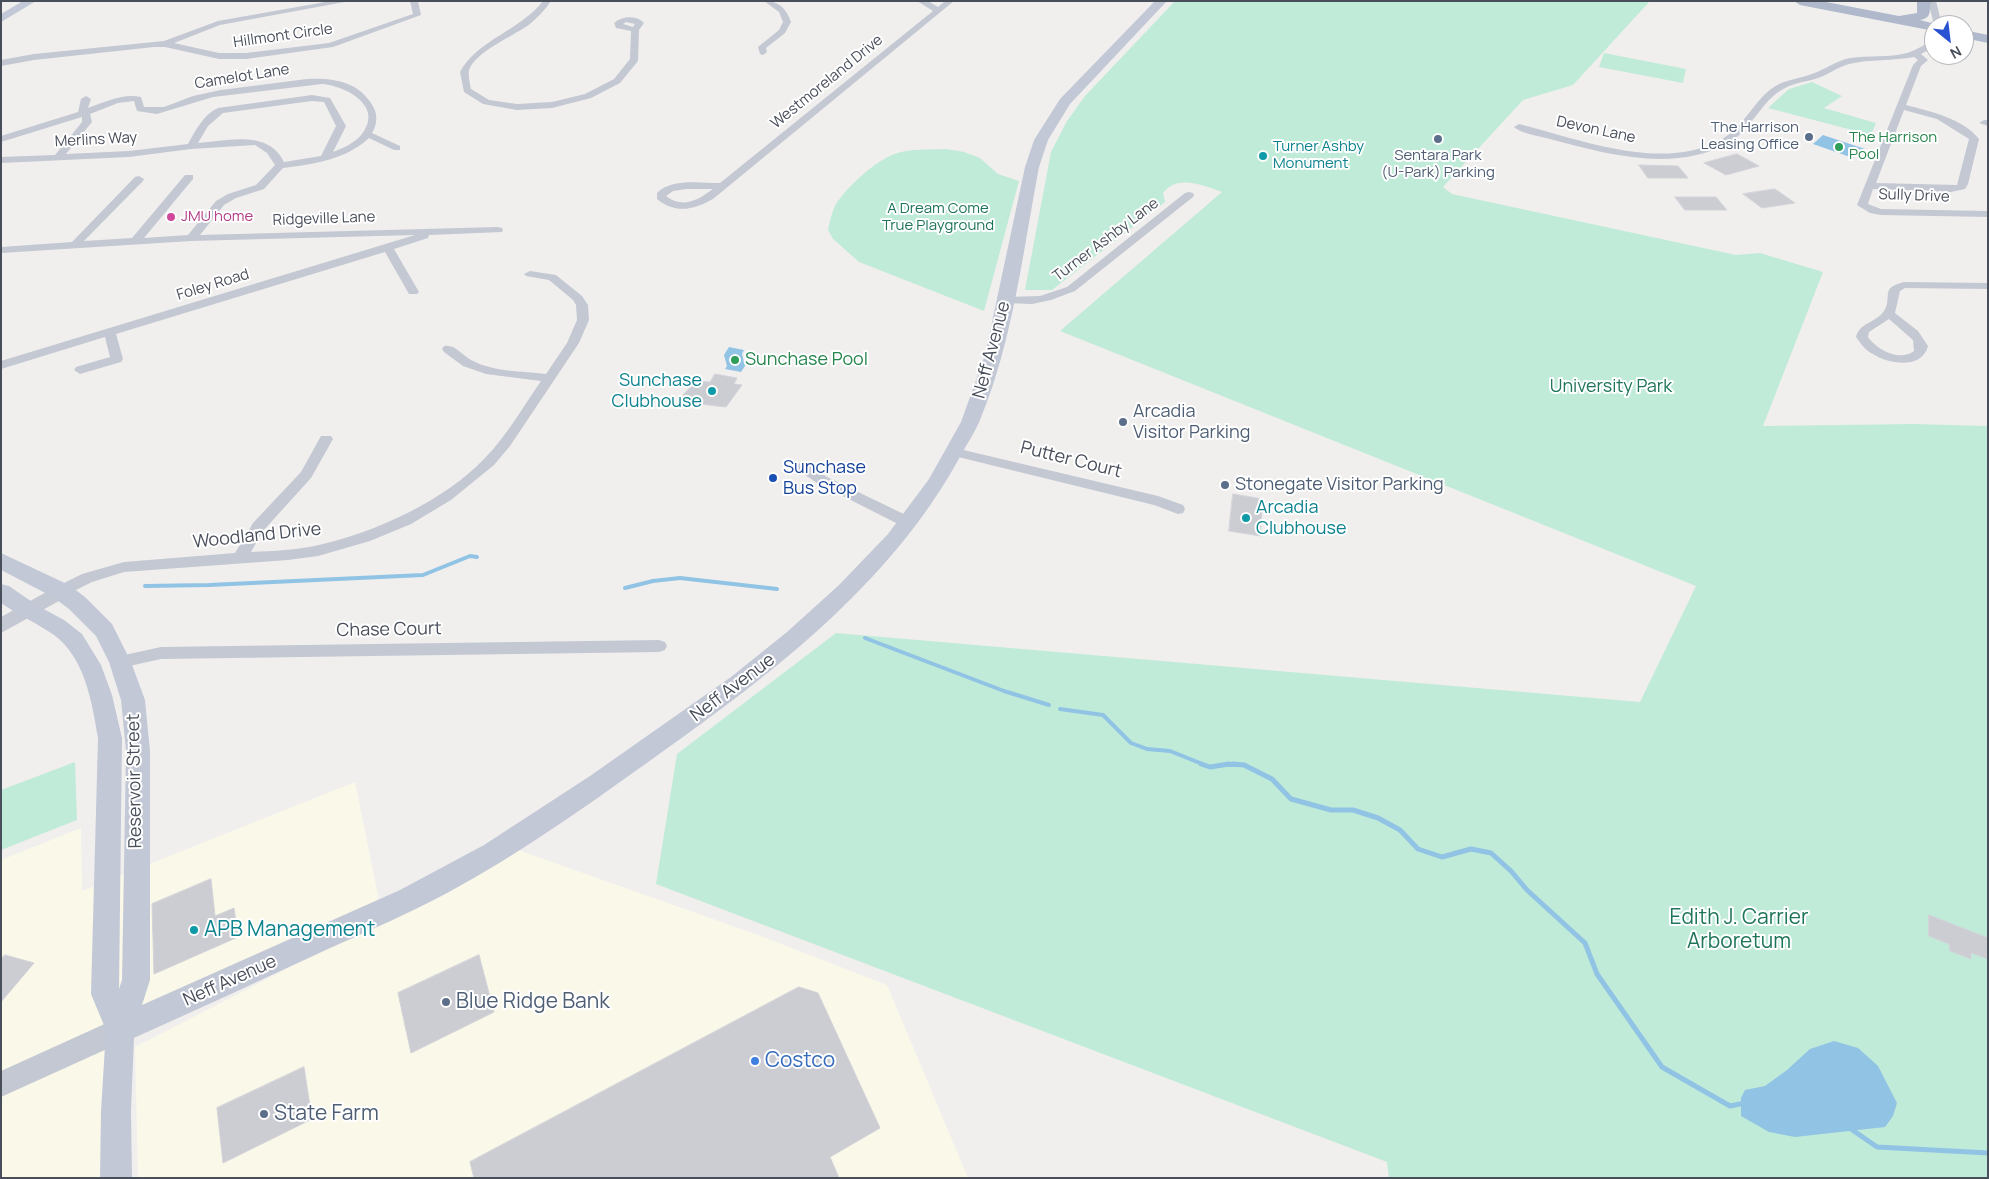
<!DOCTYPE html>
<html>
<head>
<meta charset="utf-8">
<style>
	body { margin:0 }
	#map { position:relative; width:1989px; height:1179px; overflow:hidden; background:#f1efee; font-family:Manrope,sans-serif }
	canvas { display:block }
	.frame { position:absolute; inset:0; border:2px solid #484e5a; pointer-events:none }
	.north { position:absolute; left:1924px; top:15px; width:50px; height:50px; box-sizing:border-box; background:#fff; border:1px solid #b6b8bd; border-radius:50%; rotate:151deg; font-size:14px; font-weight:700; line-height:20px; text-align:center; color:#484e5a }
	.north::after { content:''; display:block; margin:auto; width:18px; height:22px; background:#2852d1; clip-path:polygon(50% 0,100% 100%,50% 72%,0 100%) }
</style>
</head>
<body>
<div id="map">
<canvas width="1989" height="1179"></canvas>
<div class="frame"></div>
<div class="north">N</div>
</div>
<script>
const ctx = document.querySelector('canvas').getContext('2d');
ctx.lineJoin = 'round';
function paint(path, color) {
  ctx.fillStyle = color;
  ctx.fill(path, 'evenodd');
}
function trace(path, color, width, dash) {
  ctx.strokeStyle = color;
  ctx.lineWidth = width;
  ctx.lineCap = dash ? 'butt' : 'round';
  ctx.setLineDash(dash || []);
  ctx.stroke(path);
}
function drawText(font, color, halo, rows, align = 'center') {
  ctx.font = font + ' Manrope,sans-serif';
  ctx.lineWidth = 4;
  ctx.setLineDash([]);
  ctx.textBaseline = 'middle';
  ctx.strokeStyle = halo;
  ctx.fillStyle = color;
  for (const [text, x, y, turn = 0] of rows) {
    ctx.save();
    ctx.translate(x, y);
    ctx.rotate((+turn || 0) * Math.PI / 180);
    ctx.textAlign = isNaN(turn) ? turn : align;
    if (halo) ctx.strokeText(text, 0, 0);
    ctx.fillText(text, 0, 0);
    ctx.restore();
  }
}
const commercial = new Path2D(`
	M 355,782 L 383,920 L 518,850 L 758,935 L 887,985 L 968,1178 L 138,1178 L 135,1047 L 300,962 L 128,1041 L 128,1178 L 1,1178 L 1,860 L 81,828 L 82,891 Z`);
const green = new Path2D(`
	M 1175,1 L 1650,1 L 1573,85 L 1523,100 L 1443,187 L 1452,194 L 1736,255 L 1760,253 L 1823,272 L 1763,426 L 1913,424 L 1988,426 L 1988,1178 L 1389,1178 L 1387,1162 L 656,884 L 677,754 L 836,633 L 1640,702 L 1696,586 L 1060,331 L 1222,192 C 1203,185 1177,174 1163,193 L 1165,202 L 1052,290 L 1025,290 L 1051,152 L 1067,121 L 1085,96 Z
	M 1604,53 L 1686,69 L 1683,83 L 1599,67 Z
	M 1812,82 L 1842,96 L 1824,108 L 1876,123 L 1871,135 L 1768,108 L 1789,89 Z
	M 946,149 L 964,152 L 980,158 L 998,174 L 1019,181 L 984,311 L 859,262 L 833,239 L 828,230 C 830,221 832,211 836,204 C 847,187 876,160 895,154 C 911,148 929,150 946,149 Z
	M 75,762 L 77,820 L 1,850 L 1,790 Z`);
const water = new Path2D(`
	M 1823,135 L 1865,149 L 1853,158 L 1813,144 Z
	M 729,347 L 744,350 L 742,354 L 745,366 L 741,372 L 725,369 L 727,366 L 724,355 Z
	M 1834,1041 L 1858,1048 L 1878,1066 L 1897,1103 L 1893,1116 L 1885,1127 L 1795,1137 L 1769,1132 L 1741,1116 L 1741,1098 L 1745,1090 L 1765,1086 L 1787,1070 L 1810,1049 Z`);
const streamFar1 = new Path2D(`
	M 145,586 L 209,585 L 423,575 L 470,556 L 477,557
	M 625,588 L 653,581 L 680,578 L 777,589
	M 865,638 L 1004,691 L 1049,705
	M 1060,709 L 1103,715 L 1131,743 L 1147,749 L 1170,751 L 1205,765
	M 1220,765 L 1245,765`);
const stream = new Path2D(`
	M 1201,764 L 1210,767 L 1229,764
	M 1233,764 L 1244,765 L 1272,779 L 1291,799 L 1331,810 L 1353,810 L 1378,818 L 1400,830 L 1418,849 L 1442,857 L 1471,849 L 1491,853 L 1511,871 L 1527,890 L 1585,943 L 1597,974 L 1662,1067 L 1730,1106 L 1745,1103
	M 1851,1129 L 1877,1147 L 1988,1153`);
const building = new Path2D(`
	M 1737,154 L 1759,166 L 1726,175 L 1704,163 Z
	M 1639,165 L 1678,166 L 1688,178 L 1648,178 Z
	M 1775,189 L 1795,203 L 1762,208 L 1743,194 Z
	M 1675,197 L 1716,197 L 1727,210 L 1685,210 Z
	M 715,374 L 737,378 L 734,384 L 742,385 L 726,407 L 691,403 L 693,398 L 682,396 L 696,381 L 710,382 Z
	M 1233,494 L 1263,499 L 1260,536 L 1229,531 Z
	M 211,879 L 215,916 L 234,908 L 238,937 L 154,974 L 152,904 Z
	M 1929,915 L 1988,938 L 1988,959 L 1971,953 L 1971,959 L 1950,951 L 1949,944 L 1929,936 Z
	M 5,955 L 34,963 L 1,1002 L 1,959 Z
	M 479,955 L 494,1012 L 411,1053 L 398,993 Z
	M 799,987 L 818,993 L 880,1128 L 830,1157 L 839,1178 L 474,1178 L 470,1162 Z
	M 304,1067 L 312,1119 L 223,1163 L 217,1108 Z`);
const minor = new Path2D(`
	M 331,1 L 350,1 L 220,25 L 174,43 L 219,53 L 246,53 L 329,43 L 413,14 L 410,1 L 418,1 L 421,15 L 333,47 L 246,59 L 219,59 L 165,47 L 154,47 L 34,60 L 1,66 L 1,60 L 34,54 L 164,41 L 218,21 Z
	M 543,1 L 551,1 C 545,10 538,17 530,24 C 514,36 476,51 469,70 C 468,75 470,84 471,89 L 489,100 L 517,104 L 552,102 L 585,94 L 614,79 L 630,59 L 631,31 L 616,28 L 614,23 C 622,16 636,15 644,23 L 639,30 L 638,61 L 620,83 L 591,98 L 552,108 L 517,110 L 483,104 L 464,92 L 460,72 C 478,39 520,31 543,1 ZM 626,22 L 635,24 L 633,27 L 623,24 Z
	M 764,1 C 779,1 786,8 791,22 L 785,33 L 766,48 L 767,52 L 763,55 L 760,54 L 758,47 L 779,30 L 783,22 L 779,12 Z
	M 917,1 L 928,1 L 938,7 L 945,1 L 954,1 L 713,199 C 694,210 675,214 657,199 L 657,193 C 671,178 701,183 720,183 L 933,11 ZM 686,189 L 713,189 C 698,200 683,209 666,196 L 673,191 Z
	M 1928,1 L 1936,1 L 1942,25 L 1934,25 Z
	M 1934,40 L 1934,47 L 1921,54 L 1928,60 L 1921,66 L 1906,105 C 1929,111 1964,119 1979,139 L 1968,184 L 1965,189 L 1951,192 L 1873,189 L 1868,204 L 1881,209 L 1988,211 L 1988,217 L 1881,215 L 1870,213 L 1857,205 L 1913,65 L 1918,60 L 1914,57 C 1892,61 1870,59 1849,64 C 1837,67 1827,76 1815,79 C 1805,82 1794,83 1785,88 C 1761,100 1752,130 1728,143 C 1674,173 1606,154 1550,139 C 1539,136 1522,134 1514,127 L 1519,124 C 1579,139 1664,173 1722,139 C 1746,126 1755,96 1779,84 C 1790,79 1802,78 1812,74 C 1826,69 1836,61 1850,58 C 1869,55 1889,58 1907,53 C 1917,50 1925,44 1934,40 ZM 1904,110 L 1937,119 L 1969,139 L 1957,185 L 1876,183 Z
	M 307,79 C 333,78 356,81 371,103 C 378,113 378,123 372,133 L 400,146 L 400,150 L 394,150 L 369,138 C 345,160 314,164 283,168 L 264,189 L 236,198 L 224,205 L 200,235 L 498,227 L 502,228 L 503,230 L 502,232 L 429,235 L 428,238 L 394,249 L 419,292 L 417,294 L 409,294 L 385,252 L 116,334 L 123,359 L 121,362 L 80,374 L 74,370 L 76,367 L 110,357 L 105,337 L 1,369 L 1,361 L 415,235 L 191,241 L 1,253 L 1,247 L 72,242 L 135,177 L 139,176 L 144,179 L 143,181 L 84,241 L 132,238 L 185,175 L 193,175 L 193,179 L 144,238 L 188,235 L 216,201 L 228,194 L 256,185 L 275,165 L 267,153 L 255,145 L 191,149 L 129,157 L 1,163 L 1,157 L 55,155 L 82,122 L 82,117 L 1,142 L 1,136 L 78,112 L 81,99 L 86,96 L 91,99 L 88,108 C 105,102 123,93 141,97 L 144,107 L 164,107 L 193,96 L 221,90 ZM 322,84 C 346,86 384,106 362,134 C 355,143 343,148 333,152 L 346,126 L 330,98 L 312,95 L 218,108 C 204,114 195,131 188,144 L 129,151 L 66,154 L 92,122 L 90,114 L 118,103 L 134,101 L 137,111 L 157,114 L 213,97 ZM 312,101 L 324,102 L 336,126 L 321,156 L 284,162 C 268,129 227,141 198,143 L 208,126 L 223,113 Z
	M 1984,120 L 1988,120 L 1988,126 L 1979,123 Z
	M 1189,192 L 1193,193 L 1194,195 L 1193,197 L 1075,291 L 1051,300 L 1032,304 L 1006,303 L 1000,300 L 1006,297 L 1040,296 L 1067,287 L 1185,193 Z
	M 530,271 L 556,275 L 582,296 L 588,305 L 589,320 L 579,343 L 510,446 L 494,465 L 451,500 L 411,524 L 370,541 L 318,556 L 288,560 L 124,572 L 92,582 L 66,595 L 61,597 L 56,595 L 53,591 L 56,587 L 82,574 L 124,562 L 235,553 L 253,523 L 301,472 L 321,436 L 331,436 L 333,439 L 311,478 L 263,531 L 251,552 C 273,551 297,550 319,545 C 376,532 444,501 485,458 C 507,435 523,407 541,381 L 486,374 L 463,366 L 444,352 L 442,349 L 444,346 C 455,344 462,355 471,360 C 493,372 522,371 546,374 L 567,343 L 577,320 L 576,305 L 573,300 L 549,280 L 526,276 L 524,274 Z
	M 1904,282 L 1988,283 L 1988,289 L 1905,288 L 1900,291 L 1895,313 L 1918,331 L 1928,346 C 1922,370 1888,364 1873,354 C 1865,350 1861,344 1856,337 C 1860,322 1876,323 1884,311 C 1893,297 1879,288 1904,282 ZM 1889,319 L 1913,340 L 1914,351 C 1900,362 1877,350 1868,337 L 1869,332 Z
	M 955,448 L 1158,496 L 1183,505 L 1185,509 L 1183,513 L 1178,514 L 1154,505 L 950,455 L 948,452 L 950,449 Z
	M 803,462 L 827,477 L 912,518 L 914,522 L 912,526 L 902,526 L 817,483 L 798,470 L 796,467 L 798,464 Z
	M 659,640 L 665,642 L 667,646 L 665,650 L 659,652 L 161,659 L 120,668 L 114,666 L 112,662 L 114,658 L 120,656 L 161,647 Z`);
const tertiary = new Path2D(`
	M 61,584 L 68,586 L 70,591 L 68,596 L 1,633 L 1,617 Z
	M 120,1017 L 129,1021 L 133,1030 L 129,1039 L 1,1097 L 1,1071 Z`);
const secondary = new Path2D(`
	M 23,1 L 36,1 L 1,22 L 1,14 Z
	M 1155,1 L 1167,1 L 1070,104 L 1048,140 L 1039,167 C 1023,251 1013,341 980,420 C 975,432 967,444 961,455 C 889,588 765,679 644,765 C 581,810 517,855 449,892 C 410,913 368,931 328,949 C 263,979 199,1009 134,1038 L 131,1111 L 132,1178 L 100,1178 L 101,1111 L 106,1030 L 91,994 L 98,738 C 92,702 85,658 54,635 C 37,623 18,615 1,603 L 1,584 L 9,586 L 38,606 L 64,620 L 82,634 L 101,665 L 112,695 L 122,738 L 119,989 L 122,980 L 126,751 L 121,700 L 109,662 L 96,636 L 69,609 L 53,597 L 1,570 L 1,553 L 69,585 L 85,597 L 112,624 L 131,662 L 145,700 L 150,751 L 150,980 L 142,1005 L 400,890 L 484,845 L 590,776 L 731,677 L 787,632 L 839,585 L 888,534 L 929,479 L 961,422 L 985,355 L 1025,167 L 1034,140 L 1060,99 Z`);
const primary = new Path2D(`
	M 1794,1 L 1821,1 L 1899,16 L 1917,13 L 1917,1 L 1934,1 L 1930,4 C 1930,14 1930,18 1920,20 L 1939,25 L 1934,25 L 1934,31 L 1800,5 Z
	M 1964,30 L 1988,35 L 1988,43 L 1964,38 Z`);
const markers = [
	[1809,137,5,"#5c6f8a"],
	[1438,139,5,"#5c6f8a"],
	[1839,147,5,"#2e9e5b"],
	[1263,156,5,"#0f9aa8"],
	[171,217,5,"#d1479c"],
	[735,360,5,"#2e9e5b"],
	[712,391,5,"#0f9aa8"],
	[1123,422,5,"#5c6f8a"],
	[773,478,5,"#1a4fb4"],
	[1225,485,5,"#5c6f8a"],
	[1246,518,5,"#0f9aa8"],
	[194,930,5,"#0f9aa8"],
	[446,1002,5,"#5c6f8a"],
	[755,1061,5,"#3f7fe0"],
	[264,1114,5,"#5c6f8a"]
];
const farStreetnames = [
	["Hillmont Circle",283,36,-8],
	["Camelot Lane",242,77,-9],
	["Westmoreland Drive",827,82,-39],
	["Devon Lane",1596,130,12],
	["Merlins Way",96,140,-3],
	["Sully Drive",1914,196,2],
	["Ridgeville Lane",324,219,-2],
	["Turner Ashby Lane",1106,240,-37],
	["Foley Road",213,285,-17]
];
const farServicenames = [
	["The Harrison",1799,128],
	["Leasing Office",1799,145],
	["Sentara Park",1438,156,"center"],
	["(U-Park) Parking",1438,173,"center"]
];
const farLeisurenames = [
	["The Harrison",1849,138],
	["Pool",1849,155]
];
const farCulturenames = [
	["Turner Ashby",1273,147],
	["Monument",1273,164]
];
const farParknames = [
	["A Dream Come",938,209],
	["True Playground",938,226]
];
const farHotelnames = [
	["JMU home",181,217]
];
const streetNames = [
	["Neff Avenue",992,350,-75],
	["Putter Court",1071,460,14],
	["Woodland Drive",257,536,-6],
	["Chase Court",389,630,-1],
	["Neff Avenue",733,688,-37],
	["Reservoir Street",135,781,-91],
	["Neff Avenue",230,981,-24]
];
const leisureNames = [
	["Sunchase Pool",745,360]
];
const cultureNames = [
	["Sunchase",702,381],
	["Clubhouse",702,402],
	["Arcadia",1256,508,"left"],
	["Clubhouse",1256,529,"left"]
];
const parkNames = [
	["University Park",1611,387]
];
const serviceNames = [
	["Arcadia",1133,412],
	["Visitor Parking",1133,433],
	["Stonegate Visitor Parking",1235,485]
];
const transitNames = [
	["Sunchase",783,468],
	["Bus Stop",783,489]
];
const nearParknames = [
	["Edith J. Carrier",1739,918],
	["Arboretum",1739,942]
];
const nearCulturenames = [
	["APB Management",204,930]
];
const nearServicenames = [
	["Blue Ridge Bank",456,1002],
	["State Farm",274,1114]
];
const nearShopnames = [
	["Costco",765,1061]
];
paint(commercial, '#faf8e9');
paint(green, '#c0ebd9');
paint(water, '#91c3e4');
trace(streamFar1, '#91c3e4', 4);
trace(stream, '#91c3e4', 5);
paint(building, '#cccdd3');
trace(building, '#d3d3d9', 1);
paint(minor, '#c3c8d2');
paint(tertiary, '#c3c8d2');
paint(secondary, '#c3c8d6');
paint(primary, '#b0b9cb');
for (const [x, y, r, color] of markers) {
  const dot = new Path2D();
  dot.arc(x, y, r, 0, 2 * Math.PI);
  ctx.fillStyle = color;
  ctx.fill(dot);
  trace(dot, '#fff', 2);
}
drawText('15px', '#484e5a', '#fff', farStreetnames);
drawText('15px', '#4e5e75', '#fff', farServicenames, 'right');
drawText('15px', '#27864d', '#fff', farLeisurenames, 'left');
drawText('15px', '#0d838f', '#fff', farCulturenames, 'left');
drawText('15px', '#1f755a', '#fff', farParknames);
drawText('15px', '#b23c85', '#fff', farHotelnames, 'left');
drawText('18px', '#484e5a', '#fff', streetNames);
drawText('18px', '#27864d', '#fff', leisureNames, 'left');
drawText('18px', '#0d838f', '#fff', cultureNames, 'right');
drawText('18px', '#1f755a', '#fff', parkNames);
drawText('18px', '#4e5e75', '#fff', serviceNames, 'left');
drawText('18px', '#164399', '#fff', transitNames, 'left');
drawText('21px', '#1f755a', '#fff', nearParknames);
drawText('21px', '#0d838f', '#fff', nearCulturenames, 'left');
drawText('21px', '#4e5e75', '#fff', nearServicenames, 'left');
drawText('21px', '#366cbe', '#fff', nearShopnames, 'left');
</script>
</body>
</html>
